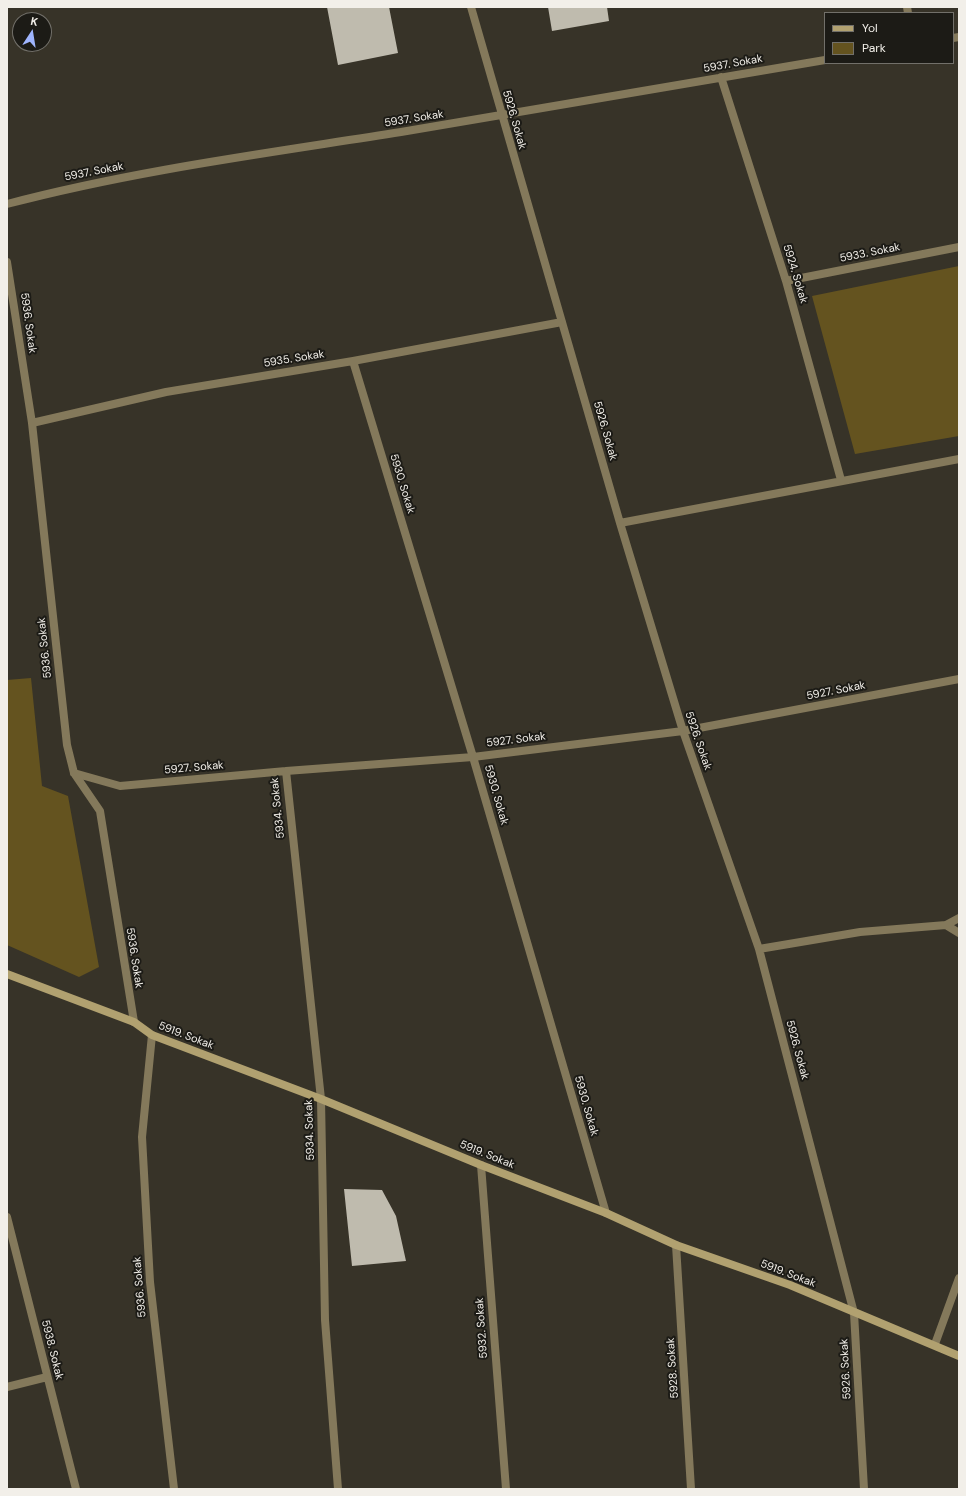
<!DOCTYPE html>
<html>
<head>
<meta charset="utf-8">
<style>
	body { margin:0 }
	#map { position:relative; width:966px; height:1496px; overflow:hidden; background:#373328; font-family:"DM Sans",sans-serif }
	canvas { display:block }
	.frame { position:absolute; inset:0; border:8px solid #f2efe9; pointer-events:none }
	.legend { position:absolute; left:824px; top:12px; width:130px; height:52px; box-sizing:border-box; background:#1c1b16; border:1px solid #72706a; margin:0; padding:5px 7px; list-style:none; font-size:12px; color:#f2efe9 }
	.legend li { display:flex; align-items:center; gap:8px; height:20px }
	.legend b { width:20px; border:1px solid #72706a }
	.north { position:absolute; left:12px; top:12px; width:40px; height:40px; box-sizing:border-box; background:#1c1b16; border:1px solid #72706a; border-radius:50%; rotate:12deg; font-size:11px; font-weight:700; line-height:16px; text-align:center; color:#f2efe9 }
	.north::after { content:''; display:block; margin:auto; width:14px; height:18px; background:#9eb4fd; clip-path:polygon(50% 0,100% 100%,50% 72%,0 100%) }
</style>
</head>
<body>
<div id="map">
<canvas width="966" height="1496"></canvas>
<div class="frame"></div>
<ul class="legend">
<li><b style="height:5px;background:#b1a170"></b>Yol</li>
<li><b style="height:11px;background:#64531f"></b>Park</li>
</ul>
<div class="north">K</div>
</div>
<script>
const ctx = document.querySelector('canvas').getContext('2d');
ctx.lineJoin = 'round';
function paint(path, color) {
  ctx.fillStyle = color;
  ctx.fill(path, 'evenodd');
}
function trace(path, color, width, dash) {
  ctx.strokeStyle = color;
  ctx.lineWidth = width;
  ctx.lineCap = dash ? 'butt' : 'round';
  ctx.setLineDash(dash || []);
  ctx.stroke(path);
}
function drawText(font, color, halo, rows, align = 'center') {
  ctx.font = font + ' "DM Sans",sans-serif';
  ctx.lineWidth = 4;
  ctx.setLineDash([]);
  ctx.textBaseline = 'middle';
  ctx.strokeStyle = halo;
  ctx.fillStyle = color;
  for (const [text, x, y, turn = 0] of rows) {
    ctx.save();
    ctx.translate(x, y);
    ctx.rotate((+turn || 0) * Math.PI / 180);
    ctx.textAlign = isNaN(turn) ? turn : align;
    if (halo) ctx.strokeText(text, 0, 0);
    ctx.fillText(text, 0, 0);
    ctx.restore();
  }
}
const green = new Path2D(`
	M 959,266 L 959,436 L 855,454 L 812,296 Z
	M 31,678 L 42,786 L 68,796 L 99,967 L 79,977 L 7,945 L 7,680 Z`);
const building = new Path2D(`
	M 327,7 L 389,7 L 398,53 L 338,65 Z
	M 548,7 L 607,7 L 609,21 L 552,31 Z
	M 344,1189 L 382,1190 L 396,1216 L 406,1261 L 352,1266 Z`);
const street = new Path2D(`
	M 471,7 L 620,523 L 683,731 L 759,949 L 854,1313 L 864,1489
	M 907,7 L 908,13
	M 953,38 L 959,37
	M 721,77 L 786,281 L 841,480
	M 7,204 C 136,170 269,153 401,132 C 543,109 684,83 825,60
	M 7,262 L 32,423 L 67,745 L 74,773 L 100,811 L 134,1022
	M 786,281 L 959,247
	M 353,361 L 473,757 L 606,1213
	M 32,423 L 166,392 L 353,361 L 562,322
	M 620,523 L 959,459
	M 286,771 L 321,1099 L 325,1320 L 338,1489
	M 74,773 L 120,786 L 286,771 L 473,757 L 683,731 L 959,679
	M 946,925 L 959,933
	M 759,949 L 860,932 L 946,925 L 959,918
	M 152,1035 L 142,1137 L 150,1282 L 174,1489
	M 481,1165 L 506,1489
	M 7,1217 L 76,1489
	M 676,1245 L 691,1489
	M 935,1344 L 959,1278
	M 7,1387 L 47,1377`);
const secondary = new Path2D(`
	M 7,974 L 134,1022 L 152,1035 L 321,1099 L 481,1165 L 606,1213 L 676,1245 L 790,1285 L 959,1356`);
const streetNames = [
	["5937. Sokak",733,64,-10],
	["5937. Sokak",414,119,-9],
	["5926. Sokak",514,120,74],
	["5937. Sokak",94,172,-11],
	["5933. Sokak",870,253,-11],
	["5924. Sokak",795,274,73],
	["5936. Sokak",28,323,82],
	["5935. Sokak",294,359,-9],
	["5926. Sokak",605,431,74],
	["5930. Sokak",402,484,73],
	["5936. Sokak",45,648,-96],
	["5927. Sokak",836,691,-11],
	["5927. Sokak",516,740,-7],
	["5926. Sokak",698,741,71],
	["5927. Sokak",194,768,-5],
	["5930. Sokak",496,795,74],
	["5934. Sokak",278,808,-96],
	["5936. Sokak",134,958,81],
	["5919. Sokak",186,1036,21],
	["5926. Sokak",797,1050,75],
	["5930. Sokak",586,1106,74],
	["5934. Sokak",310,1130,-92],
	["5919. Sokak",487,1155,22],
	["5919. Sokak",788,1274,21],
	["5936. Sokak",140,1287,-95],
	["5932. Sokak",482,1328,-94],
	["5938. Sokak",52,1350,76],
	["5928. Sokak",673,1368,-94],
	["5926. Sokak",846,1369,-93]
];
paint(green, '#64531f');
paint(building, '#bfbbae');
trace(street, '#84795b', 8);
trace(secondary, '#b1a170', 8);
drawText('11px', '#f2efe9', '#1c1b16', streetNames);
</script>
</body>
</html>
